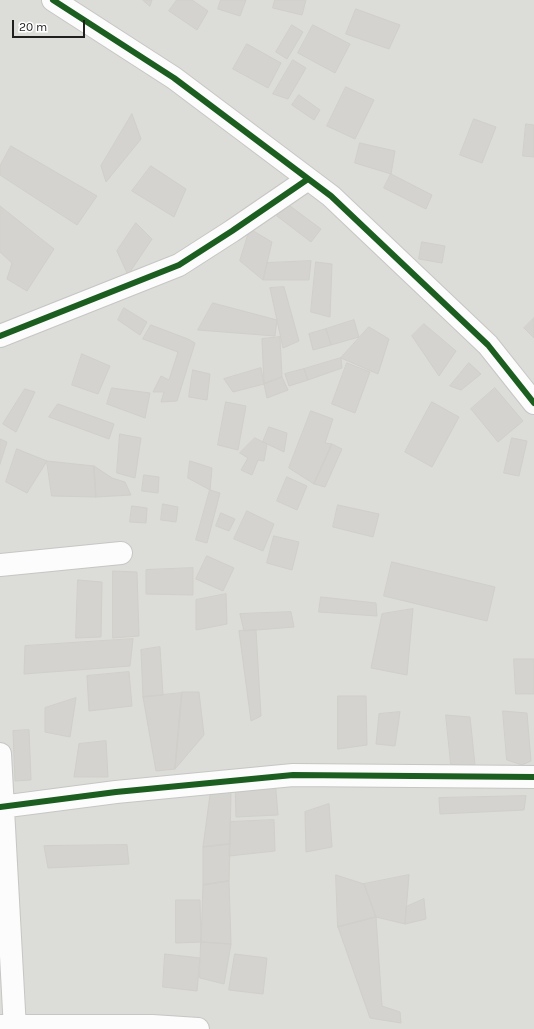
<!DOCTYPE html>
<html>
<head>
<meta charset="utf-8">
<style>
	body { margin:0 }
	#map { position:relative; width:534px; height:1029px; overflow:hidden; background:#edede8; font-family:Karla,sans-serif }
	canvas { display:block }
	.scale { position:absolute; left:12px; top:20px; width:73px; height:18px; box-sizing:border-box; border:2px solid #1f1f1f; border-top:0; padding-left:5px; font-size:12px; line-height:14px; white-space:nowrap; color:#1f1f1f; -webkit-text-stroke:3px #fff; paint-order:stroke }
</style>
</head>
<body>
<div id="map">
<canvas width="534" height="1029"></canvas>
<div class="scale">20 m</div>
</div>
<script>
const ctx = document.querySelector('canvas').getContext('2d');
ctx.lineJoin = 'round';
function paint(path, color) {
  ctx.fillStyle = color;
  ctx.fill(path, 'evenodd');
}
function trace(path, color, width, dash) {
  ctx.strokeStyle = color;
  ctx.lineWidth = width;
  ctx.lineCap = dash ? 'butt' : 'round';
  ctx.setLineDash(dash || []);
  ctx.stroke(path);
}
const residential = new Path2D(`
	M 0,0 L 534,0 L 534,1029 L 0,1029 Z`);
const building = new Path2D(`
	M 143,0 L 152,0 L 150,6 Z
	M 177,0 L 192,0 L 208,11 L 197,30 L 169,11 Z
	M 221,0 L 246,0 L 240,16 L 218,9 Z
	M 275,0 L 306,0 L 302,15 L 273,8 Z
	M 356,9 L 400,25 L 389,49 L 346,34 Z
	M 292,25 L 303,32 L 287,59 L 276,52 Z
	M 313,25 L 350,44 L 335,73 L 298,53 Z
	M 247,44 L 281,63 L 268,88 L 233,69 Z
	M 293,60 L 306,68 L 288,99 L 273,94 Z
	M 346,87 L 374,100 L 355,139 L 327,126 Z
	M 299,95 L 320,110 L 314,120 L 292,105 Z
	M 132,114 L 141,139 L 106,182 L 101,166 Z
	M 474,119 L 496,127 L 482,163 L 460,155 Z
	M 526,124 L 534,125 L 534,157 L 523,156 Z
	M 360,143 L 395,151 L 391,174 L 355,163 Z
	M 11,146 L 97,196 L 77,225 L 0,175 L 0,166 Z
	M 151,166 L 186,189 L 174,217 L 132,191 Z
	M 391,174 L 432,195 L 426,209 L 384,188 Z
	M 286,203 L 321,229 L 311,242 L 277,216 Z
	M 0,206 L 54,249 L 27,291 L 7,279 L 12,263 L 0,252 Z
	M 136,223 L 152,239 L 128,275 L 117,251 Z
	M 250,229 L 272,242 L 263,280 L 240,261 Z
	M 422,242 L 445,246 L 442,263 L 419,259 Z
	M 311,261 L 309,280 L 263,280 L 267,263 Z
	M 316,262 L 332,264 L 330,317 L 311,312 Z
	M 284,287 L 299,341 L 283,348 L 270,288 Z
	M 213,303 L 277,320 L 275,336 L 198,330 Z
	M 124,308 L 147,322 L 140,335 L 118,320 Z
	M 534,318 L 534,338 L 524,328 Z
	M 354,320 L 359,337 L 331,345 L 326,329 Z
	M 424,324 L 456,351 L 439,376 L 412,336 Z
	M 151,325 L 188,339 L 195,343 L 177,401 L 161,402 L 164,392 L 153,392 L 161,376 L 169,380 L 178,352 L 143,339 Z
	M 369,327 L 389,339 L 378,374 L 341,358 Z
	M 326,329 L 331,345 L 313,350 L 309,334 Z
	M 280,337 L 282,377 L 264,384 L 262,339 Z
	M 82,354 L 110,366 L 98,394 L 72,385 Z
	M 341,358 L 342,368 L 308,380 L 304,369 Z
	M 347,363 L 370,372 L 355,413 L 332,404 Z
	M 469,363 L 481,374 L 461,390 L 450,386 Z
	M 261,368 L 264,384 L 233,392 L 224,379 Z
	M 304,369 L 308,380 L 289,386 L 285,374 Z
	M 193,370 L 210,374 L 207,400 L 189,397 Z
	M 282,377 L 288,390 L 267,398 L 264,384 Z
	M 112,388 L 150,393 L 145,418 L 107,404 Z
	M 495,388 L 523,421 L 498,442 L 471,409 Z
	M 25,389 L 35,392 L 16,432 L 3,424 Z
	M 226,402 L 246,406 L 238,450 L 218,445 Z
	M 432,402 L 459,417 L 432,467 L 405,452 Z
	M 58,404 L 114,424 L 109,439 L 49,417 Z
	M 311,411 L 333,419 L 325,443 L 332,444 L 314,484 L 289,468 Z
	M 269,427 L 287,433 L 284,452 L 263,442 Z
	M 120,434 L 141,438 L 135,478 L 117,473 Z
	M 255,438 L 267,444 L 264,461 L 258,460 L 252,475 L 241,470 L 248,458 L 240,453 Z
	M 512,438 L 527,441 L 519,476 L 504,473 Z
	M 0,439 L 7,442 L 0,464 Z
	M 332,444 L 342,449 L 325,487 L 314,484 Z
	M 17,449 L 47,461 L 27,493 L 6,482 Z
	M 47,461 L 94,466 L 96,497 L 52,496 Z
	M 190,461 L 212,468 L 210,490 L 188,478 Z
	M 94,466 L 112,478 L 125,482 L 131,495 L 96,497 Z
	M 144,475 L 159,477 L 158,493 L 142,491 Z
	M 287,477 L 307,486 L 297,510 L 277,501 Z
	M 210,490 L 220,493 L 207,543 L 196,540 Z
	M 163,504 L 178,507 L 176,522 L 161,520 Z
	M 338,505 L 379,514 L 373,537 L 333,527 Z
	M 132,506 L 147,508 L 146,523 L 130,522 Z
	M 247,511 L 274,524 L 263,551 L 234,539 Z
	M 221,513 L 235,519 L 229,531 L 216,526 Z
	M 274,536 L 299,542 L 292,570 L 267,563 Z
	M 207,556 L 234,568 L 223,591 L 196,579 Z
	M 392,562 L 495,587 L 487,621 L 384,596 Z
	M 193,568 L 193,595 L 146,594 L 146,570 Z
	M 113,571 L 137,572 L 139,636 L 113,638 Z
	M 78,580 L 102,582 L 101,637 L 76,638 Z
	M 226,594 L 227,624 L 196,630 L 196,600 Z
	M 321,597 L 376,603 L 377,616 L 319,612 Z
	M 413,609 L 407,675 L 371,668 L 382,614 Z
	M 291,612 L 294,627 L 244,631 L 240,614 Z
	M 256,630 L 261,716 L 251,721 L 239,631 Z
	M 133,639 L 130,666 L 24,674 L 25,646 Z
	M 160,647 L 163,695 L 143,697 L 141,650 Z
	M 514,659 L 534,659 L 534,694 L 516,694 Z
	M 129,672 L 132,706 L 89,711 L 87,676 Z
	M 182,692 L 199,692 L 204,735 L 175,769 Z
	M 182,693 L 175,769 L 156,771 L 143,697 Z
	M 338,696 L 366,696 L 367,745 L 338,749 Z
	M 76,698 L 70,737 L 45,732 L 45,708 Z
	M 503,711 L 527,713 L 531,761 L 522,765 L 507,760 Z
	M 400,712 L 395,746 L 376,744 L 379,714 Z
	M 446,715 L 470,717 L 475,765 L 465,769 L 451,764 Z
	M 29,730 L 31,780 L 15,781 L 13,731 Z
	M 106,741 L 108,777 L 74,777 L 79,744 Z
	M 275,779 L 278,815 L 236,817 L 235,782 Z
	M 231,791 L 230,844 L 203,847 L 210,795 Z
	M 526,796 L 524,810 L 440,814 L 439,798 Z
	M 329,804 L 332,847 L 306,852 L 305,812 Z
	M 274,820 L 275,851 L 229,856 L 230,822 Z
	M 230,844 L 229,881 L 203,885 L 203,847 Z
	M 127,845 L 129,864 L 48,868 L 44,846 Z
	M 336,875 L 364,884 L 376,917 L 338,927 Z
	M 409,875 L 405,924 L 376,917 L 364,884 Z
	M 229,881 L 231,944 L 201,942 L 203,885 Z
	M 424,899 L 426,919 L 405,924 L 406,907 Z
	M 176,900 L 200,900 L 201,942 L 176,943 Z
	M 376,917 L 382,1006 L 400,1012 L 401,1023 L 370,1018 L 338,927 Z
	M 201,942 L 231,944 L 224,984 L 200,978 Z
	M 165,954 L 200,958 L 197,991 L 163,987 Z
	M 235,954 L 267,958 L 263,994 L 229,990 Z`);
const minor = new Path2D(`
	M 53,0 L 174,78 L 331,196 L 488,345 L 534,403
	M 0,336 L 179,265 L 232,231 L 308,179
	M 0,565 L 121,553
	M 0,754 L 15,1029
	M 0,807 L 116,792 L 293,775 L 534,777
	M 0,1026 L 152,1026 L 198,1029`);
const cycleway = new Path2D(`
	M 53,0 L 174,78 L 331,196 L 488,345 L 534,403
	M 0,336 L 179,265 L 232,231 L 308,179
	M 0,807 L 116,792 L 293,775 L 534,777`);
paint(residential, '#dcdcd9');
paint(building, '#d4d3cf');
trace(building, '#d1cfc9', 1);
trace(minor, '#c6c6c4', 24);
trace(minor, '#fcfcfc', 22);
trace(cycleway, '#1b5e20', 6);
</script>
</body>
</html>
